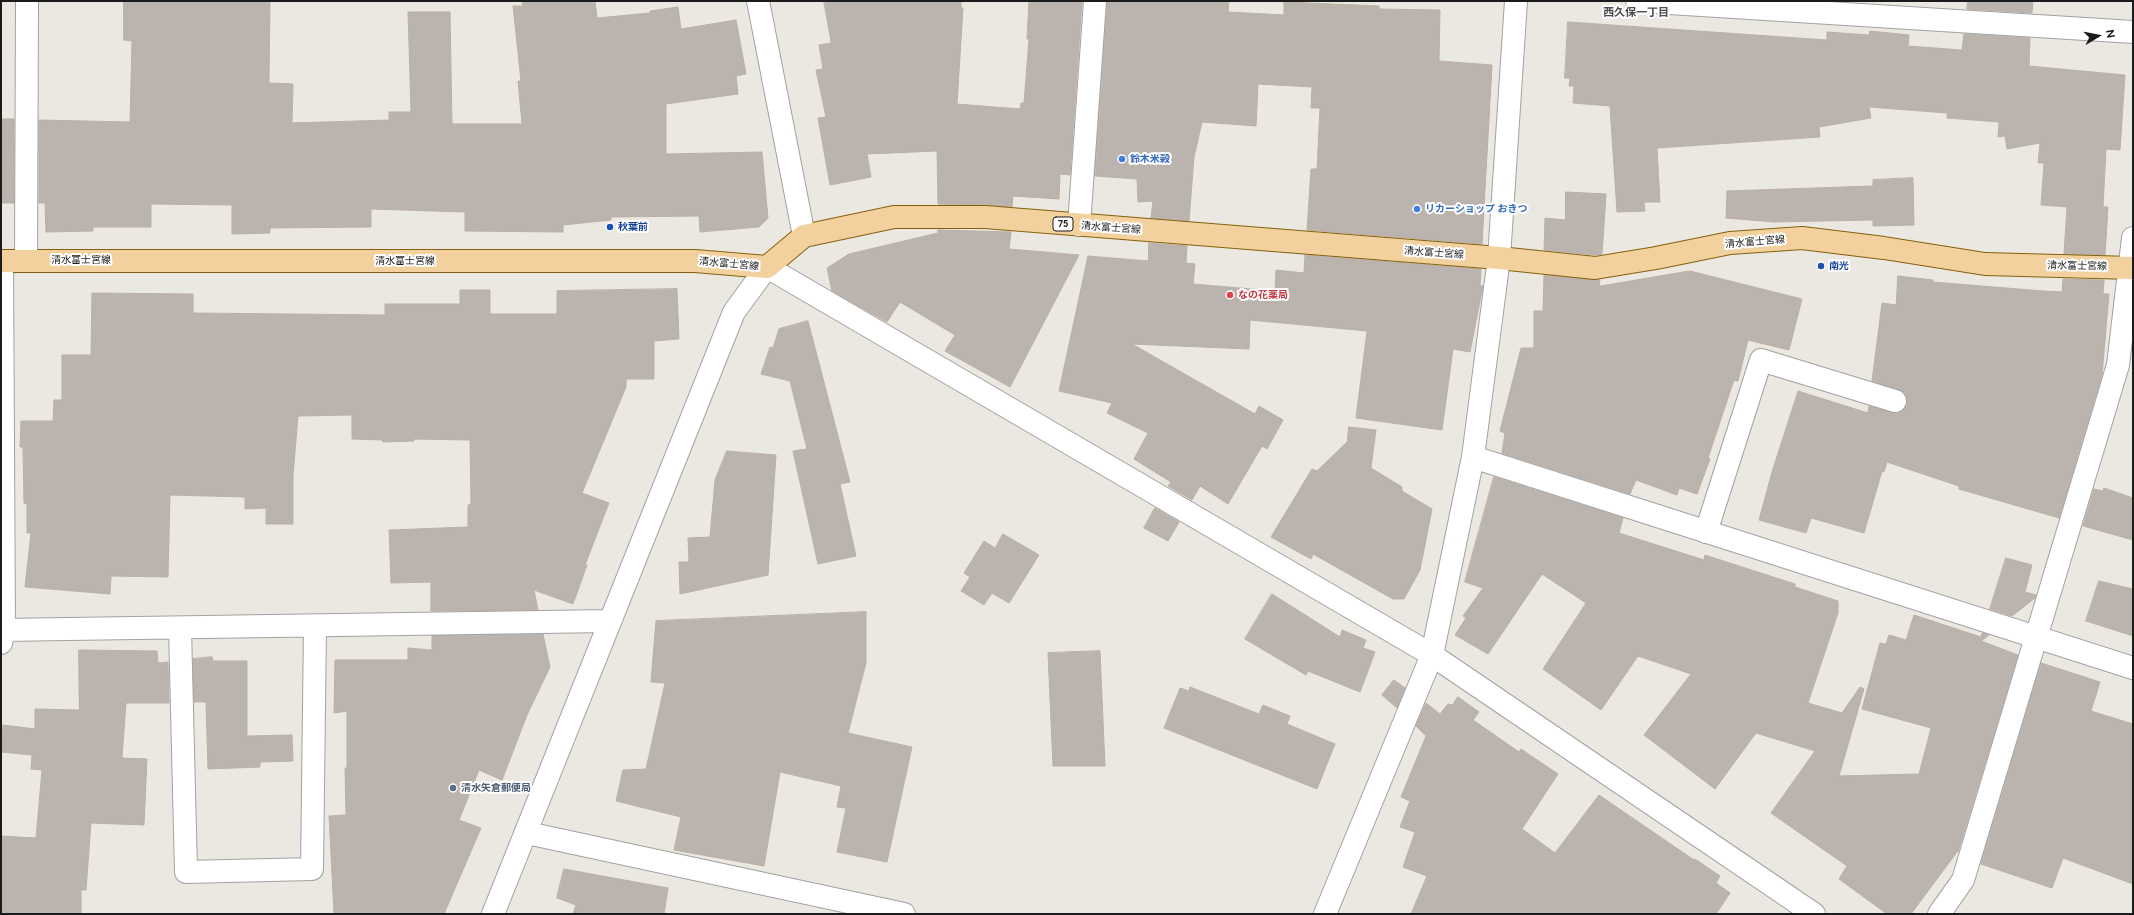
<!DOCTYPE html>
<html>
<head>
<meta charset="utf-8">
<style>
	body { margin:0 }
	#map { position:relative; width:2134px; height:915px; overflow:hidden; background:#ebe8e1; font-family:Figtree,sans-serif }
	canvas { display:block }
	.frame { position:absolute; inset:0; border:2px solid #1b1b1b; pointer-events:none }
	.north { position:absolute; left:2078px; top:16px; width:40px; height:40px; -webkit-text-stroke:3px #fff; paint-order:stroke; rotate:80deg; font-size:11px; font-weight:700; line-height:16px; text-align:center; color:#1b1b1b }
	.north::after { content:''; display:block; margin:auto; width:14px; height:18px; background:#1b1b1b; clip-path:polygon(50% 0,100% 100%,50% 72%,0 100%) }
</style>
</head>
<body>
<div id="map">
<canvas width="2134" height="915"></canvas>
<div class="frame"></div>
<div class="north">N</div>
</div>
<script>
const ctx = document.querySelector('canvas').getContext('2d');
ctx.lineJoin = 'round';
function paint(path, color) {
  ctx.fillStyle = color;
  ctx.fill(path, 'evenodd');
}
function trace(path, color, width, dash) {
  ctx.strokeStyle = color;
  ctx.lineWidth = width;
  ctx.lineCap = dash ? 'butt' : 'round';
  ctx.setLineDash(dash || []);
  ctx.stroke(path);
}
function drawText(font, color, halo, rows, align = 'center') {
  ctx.font = font + ' Figtree,"Noto Sans JP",sans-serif';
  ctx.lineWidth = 4;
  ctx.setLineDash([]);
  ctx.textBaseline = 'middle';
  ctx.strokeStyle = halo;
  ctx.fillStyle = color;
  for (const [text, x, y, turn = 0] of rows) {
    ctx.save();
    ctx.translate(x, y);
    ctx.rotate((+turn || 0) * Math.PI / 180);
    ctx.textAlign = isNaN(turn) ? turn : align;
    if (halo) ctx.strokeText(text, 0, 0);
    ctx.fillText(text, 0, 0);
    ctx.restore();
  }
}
const building = new Path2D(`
	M 124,1 L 270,1 L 269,83 L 293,84 L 292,123 L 389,120 L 389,112 L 411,112 L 408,12 L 450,12 L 452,124 L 522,124 L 518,81 L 521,81 L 513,6 L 523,6 L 522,1 L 595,1 L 597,18 L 650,13 L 650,11 L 678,7 L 681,29 L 736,20 L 746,74 L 736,76 L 738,94 L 666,104 L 666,154 L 762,152 L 768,218 L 759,227 L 700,232 L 699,216 L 611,217 L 611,220 L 563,225 L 563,232 L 465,231 L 465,212 L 371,209 L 371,227 L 270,228 L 270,233 L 232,234 L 232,205 L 151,204 L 151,227 L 93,227 L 93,231 L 46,232 L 45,203 L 39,203 L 39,120 L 130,122 L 132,41 L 124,40 Z
	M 824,1 L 961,1 L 961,8 L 963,8 L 957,104 L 1020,109 L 1021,103 L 1024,103 L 1029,39 L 1027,39 L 1029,1 L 1082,1 L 1070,175 L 1060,174 L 1059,199 L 1013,196 L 1012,207 L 938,204 L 937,151 L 867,154 L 871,177 L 830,185 L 818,118 L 826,117 L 816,70 L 823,69 L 819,45 L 831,43 Z
	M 1107,1 L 1229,1 L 1228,12 L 1284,15 L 1284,2 L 1379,6 L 1379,9 L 1440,10 L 1439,61 L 1492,65 L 1482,244 L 1307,230 L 1311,169 L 1317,169 L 1320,108 L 1311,108 L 1312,87 L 1258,84 L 1256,126 L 1202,122 L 1194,157 L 1189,221 L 1151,218 L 1153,201 L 1138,202 L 1137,179 L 1095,176 Z
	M 1968,1 L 2033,1 L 2032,13 L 1967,9 Z
	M 1568,22 L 1827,40 L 1827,32 L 1869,35 L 1870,31 L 1909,35 L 1908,46 L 1962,50 L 1964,34 L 2030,38 L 2029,66 L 2125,75 L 2120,150 L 2106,149 L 2103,207 L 2108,207 L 2105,255 L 2064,254 L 2067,207 L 2041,205 L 2044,163 L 2038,163 L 2040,143 L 2007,149 L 2005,136 L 1998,137 L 1999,122 L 1947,118 L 1947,113 L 1869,107 L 1871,118 L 1819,127 L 1820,137 L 1657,148 L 1660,202 L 1644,202 L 1645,211 L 1617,212 L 1610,106 L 1573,103 L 1574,86 L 1569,86 L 1570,78 L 1565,78 Z
	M 1,119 L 14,119 L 14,203 L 1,203 Z
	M 1913,178 L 1914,225 L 1873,226 L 1873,220 L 1774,222 L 1726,218 L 1727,191 L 1873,186 L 1873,180 Z
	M 1566,192 L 1606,194 L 1602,254 L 1595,255 L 1544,250 L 1545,218 L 1565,220 Z
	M 938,230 L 1011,232 L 1009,249 L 1079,255 L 1010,387 L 945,351 L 955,335 L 900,302 L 887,322 L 832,291 L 827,268 L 849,254 L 938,233 Z
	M 1149,243 L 1187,246 L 1186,263 L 1195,264 L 1193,284 L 1275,291 L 1276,270 L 1304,273 L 1305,255 L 1481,269 L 1480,286 L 1483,286 L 1470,352 L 1453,349 L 1442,430 L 1356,418 L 1367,331 L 1250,320 L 1249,349 L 1132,344 L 1255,414 L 1259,406 L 1283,420 L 1267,449 L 1262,446 L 1228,504 L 1200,486 L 1192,500 L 1168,486 L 1171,482 L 1134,459 L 1148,433 L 1107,413 L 1112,403 L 1059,391 L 1088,256 L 1148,261 Z
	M 1690,271 L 1802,299 L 1789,350 L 1748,340 L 1738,381 L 1734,380 L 1708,458 L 1710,459 L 1697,494 L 1679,488 L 1677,495 L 1636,480 L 1630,494 L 1502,453 L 1505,433 L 1500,431 L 1521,348 L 1534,348 L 1534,311 L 1543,311 L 1544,275 L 1600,280 L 1599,286 Z
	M 1898,276 L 1933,280 L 1933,282 L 2043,291 L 2062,292 L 2063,279 L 2104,280 L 2103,294 L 2109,294 L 2102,375 L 2059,518 L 1959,489 L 1959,486 L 1887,462 L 1884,472 L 1882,471 L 1864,533 L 1811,518 L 1806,533 L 1759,520 L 1772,472 L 1798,391 L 1868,413 L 1869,406 L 1897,413 L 1903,410 L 1907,405 L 1907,399 L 1904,392 L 1872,381 L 1882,303 L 1896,305 Z
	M 677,289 L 679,339 L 654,341 L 654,379 L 626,379 L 626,387 L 582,493 L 609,503 L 585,565 L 587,565 L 573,604 L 534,590 L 538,610 L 431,611 L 431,582 L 391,583 L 389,530 L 468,527 L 468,505 L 471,504 L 470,440 L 414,439 L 414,441 L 383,442 L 382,440 L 352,439 L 352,415 L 298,416 L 293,475 L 293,524 L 266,524 L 266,508 L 245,509 L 245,497 L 170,495 L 168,577 L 111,576 L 110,594 L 25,587 L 31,533 L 27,533 L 27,504 L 24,503 L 23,447 L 20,447 L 21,421 L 53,421 L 54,400 L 62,400 L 62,355 L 91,355 L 92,293 L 193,294 L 193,313 L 385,315 L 385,304 L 460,304 L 460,290 L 490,290 L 490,314 L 557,314 L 557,291 Z
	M 808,321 L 850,482 L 840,484 L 856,556 L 818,564 L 793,451 L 807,449 L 790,381 L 761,374 L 770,347 L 773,348 L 779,329 Z
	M 1349,427 L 1376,430 L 1371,468 L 1402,487 L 1402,491 L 1432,509 L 1420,570 L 1404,599 L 1393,599 L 1313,554 L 1311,559 L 1271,537 L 1312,469 L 1317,471 L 1347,442 Z
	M 727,451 L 776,455 L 768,575 L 680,594 L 679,562 L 689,562 L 688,538 L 710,537 L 715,480 Z
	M 1494,477 L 1623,518 L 1619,533 L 1704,560 L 1705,555 L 1795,584 L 1795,587 L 1838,601 L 1838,613 L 1808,703 L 1842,713 L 1860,687 L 1864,689 L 1839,776 L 1919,774 L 1931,728 L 1862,709 L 1880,643 L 1886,644 L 1889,635 L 1906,640 L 1914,615 L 1981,637 L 1982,633 L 1989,635 L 1981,641 L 2018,655 L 1958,852 L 1957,852 L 1911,914 L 1887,914 L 1839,879 L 1847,866 L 1771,813 L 1815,751 L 1756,733 L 1715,789 L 1644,735 L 1691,674 L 1638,656 L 1601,710 L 1543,669 L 1586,603 L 1542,574 L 1488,654 L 1455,635 L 1466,618 L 1463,616 L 1483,588 L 1465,582 Z
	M 2104,488 L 2133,498 L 2133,540 L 2083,526 L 2094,489 L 2103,491 Z
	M 1155,508 L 1179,522 L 1168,541 L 1144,528 Z
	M 1003,534 L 1039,555 L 1009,603 L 992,593 L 984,605 L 961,591 L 970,577 L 964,573 L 984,541 L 995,548 Z
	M 2006,558 L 2032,565 L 2025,592 L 2036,595 L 2035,598 L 2012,616 L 1990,609 Z
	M 2099,581 L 2133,589 L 2133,636 L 2086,621 Z
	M 1272,594 L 1340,637 L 1342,630 L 1366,640 L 1363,648 L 1375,652 L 1360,692 L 1308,671 L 1306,675 L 1245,639 Z
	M 866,612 L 866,663 L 848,733 L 912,747 L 887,862 L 837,852 L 846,808 L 837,807 L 841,786 L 780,772 L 764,866 L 674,850 L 681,817 L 616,801 L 623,770 L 646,769 L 665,683 L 651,682 L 656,621 Z
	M 543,634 L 550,667 L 527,715 L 502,780 L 479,770 L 459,820 L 481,828 L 444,914 L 334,914 L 329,816 L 346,815 L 345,768 L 347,768 L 347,711 L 334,713 L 335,660 L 408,660 L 408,648 L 432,650 L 432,636 Z
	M 79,650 L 157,651 L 158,663 L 168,662 L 169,703 L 126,703 L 122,758 L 147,759 L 144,825 L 91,823 L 86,890 L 81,890 L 81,914 L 1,914 L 1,836 L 36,838 L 42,770 L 31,769 L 32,755 L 1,752 L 3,725 L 35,729 L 35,709 L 79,710 Z
	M 1100,651 L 1105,766 L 1053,766 L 1048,653 Z
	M 212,657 L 213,661 L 247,661 L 247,736 L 292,735 L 293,761 L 260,762 L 260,767 L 208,769 L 206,702 L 194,702 L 193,659 Z
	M 2041,663 L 2100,682 L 2091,711 L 2133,724 L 2133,884 L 2063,858 L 2052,888 L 1981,864 Z
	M 1394,680 L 1405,688 L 1397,708 L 1382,695 Z
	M 1190,687 L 1259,714 L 1263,705 L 1290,716 L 1287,724 L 1335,744 L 1317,789 L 1164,728 L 1180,688 L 1189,691 Z
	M 1458,697 L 1479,712 L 1473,720 L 1519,752 L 1521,749 L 1558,774 L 1522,829 L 1555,853 L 1599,795 L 1694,860 L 1695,859 L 1720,876 L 1716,883 L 1730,893 L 1716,914 L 1411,914 L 1427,876 L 1403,867 L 1415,832 L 1400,827 L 1410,801 L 1401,797 L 1426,736 L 1416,726 L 1426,703 L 1440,714 L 1448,704 L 1452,705 Z
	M 564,869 L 668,888 L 664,914 L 573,914 L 576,905 L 557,898 Z`);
const minor = new Path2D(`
	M 758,1 L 804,236
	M 1637,1 L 2133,32
	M 1079,225 L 1095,1
	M 26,260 L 27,1
	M 1473,457 L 2133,668
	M 1706,532 L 1761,360 L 1895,401
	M 180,628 L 186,872 L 312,869 L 315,626
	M 1,630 L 609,621
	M 1,643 L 4,630 L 2,261
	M 527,833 L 904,914
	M 493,914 L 734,312 L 767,267 L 1432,655 L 1814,914
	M 1325,914 L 1432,655 L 1473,457 L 1499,258 L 1516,1
	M 1939,914 L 1963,880 L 2118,365 L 2133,238`);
const major = new Path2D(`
	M 1,261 L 695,261 L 767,267 L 804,236 L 894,217 L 985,217 L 1499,258 L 1595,268 L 1656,258 L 1730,243 L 1802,238 L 1884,248 L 1985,264 L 2133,268`);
const markers = [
	[1122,159,4,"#3f7fe0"],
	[1417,209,4,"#3f7fe0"],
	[610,227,4,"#1a4fb4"],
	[1821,266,4,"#1a4fb4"],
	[1230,295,4,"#e0444e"],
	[453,788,4,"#5c6f8a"]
];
const shields = [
	[1063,224,20]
];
const shieldNames = [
	["75",1063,224]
];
const shopNames = [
	["鈴木米穀",1130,159],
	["リカーショップ おきつ",1425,209]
];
const transitNames = [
	["秋葉前",618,227],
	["南光",1829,266]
];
const streetNames = [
	["清水富士宮線",1111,228,4],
	["清水富士宮線",1755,242,-5],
	["清水富士宮線",1434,253,4],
	["清水富士宮線",81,260],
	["清水富士宮線",405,261],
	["清水富士宮線",729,264,5],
	["清水富士宮線",2077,266,1]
];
const healthNames = [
	["なの花薬局",1238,295]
];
const serviceNames = [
	["清水矢倉郵便局",461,788]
];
const neighbourhoodNames = [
	["西久保一丁目",1636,13]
];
paint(building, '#bbb4ae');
trace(building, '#bbafa5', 1);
trace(minor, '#a2a2a2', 24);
trace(major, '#85600c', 24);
trace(minor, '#fff', 22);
trace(major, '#f3d19e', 22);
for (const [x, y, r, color] of markers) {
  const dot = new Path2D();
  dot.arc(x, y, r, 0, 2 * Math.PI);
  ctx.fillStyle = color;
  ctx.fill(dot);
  trace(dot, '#fff', 1.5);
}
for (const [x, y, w] of shields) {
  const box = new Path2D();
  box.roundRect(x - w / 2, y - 7, w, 14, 3);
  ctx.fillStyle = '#fff';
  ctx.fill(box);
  trace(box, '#1b1b1b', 1);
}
drawText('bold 9px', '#1b1b1b', null, shieldNames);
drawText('bold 10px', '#366cbe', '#fff', shopNames, 'left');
drawText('bold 10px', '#164399', '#fff', transitNames, 'left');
drawText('10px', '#1b1b1b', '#fff', streetNames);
drawText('bold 10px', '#be3a42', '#fff', healthNames, 'left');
drawText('bold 10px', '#4e5e75', '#fff', serviceNames, 'left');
drawText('bold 11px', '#4e4e4e', '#fff', neighbourhoodNames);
</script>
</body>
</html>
